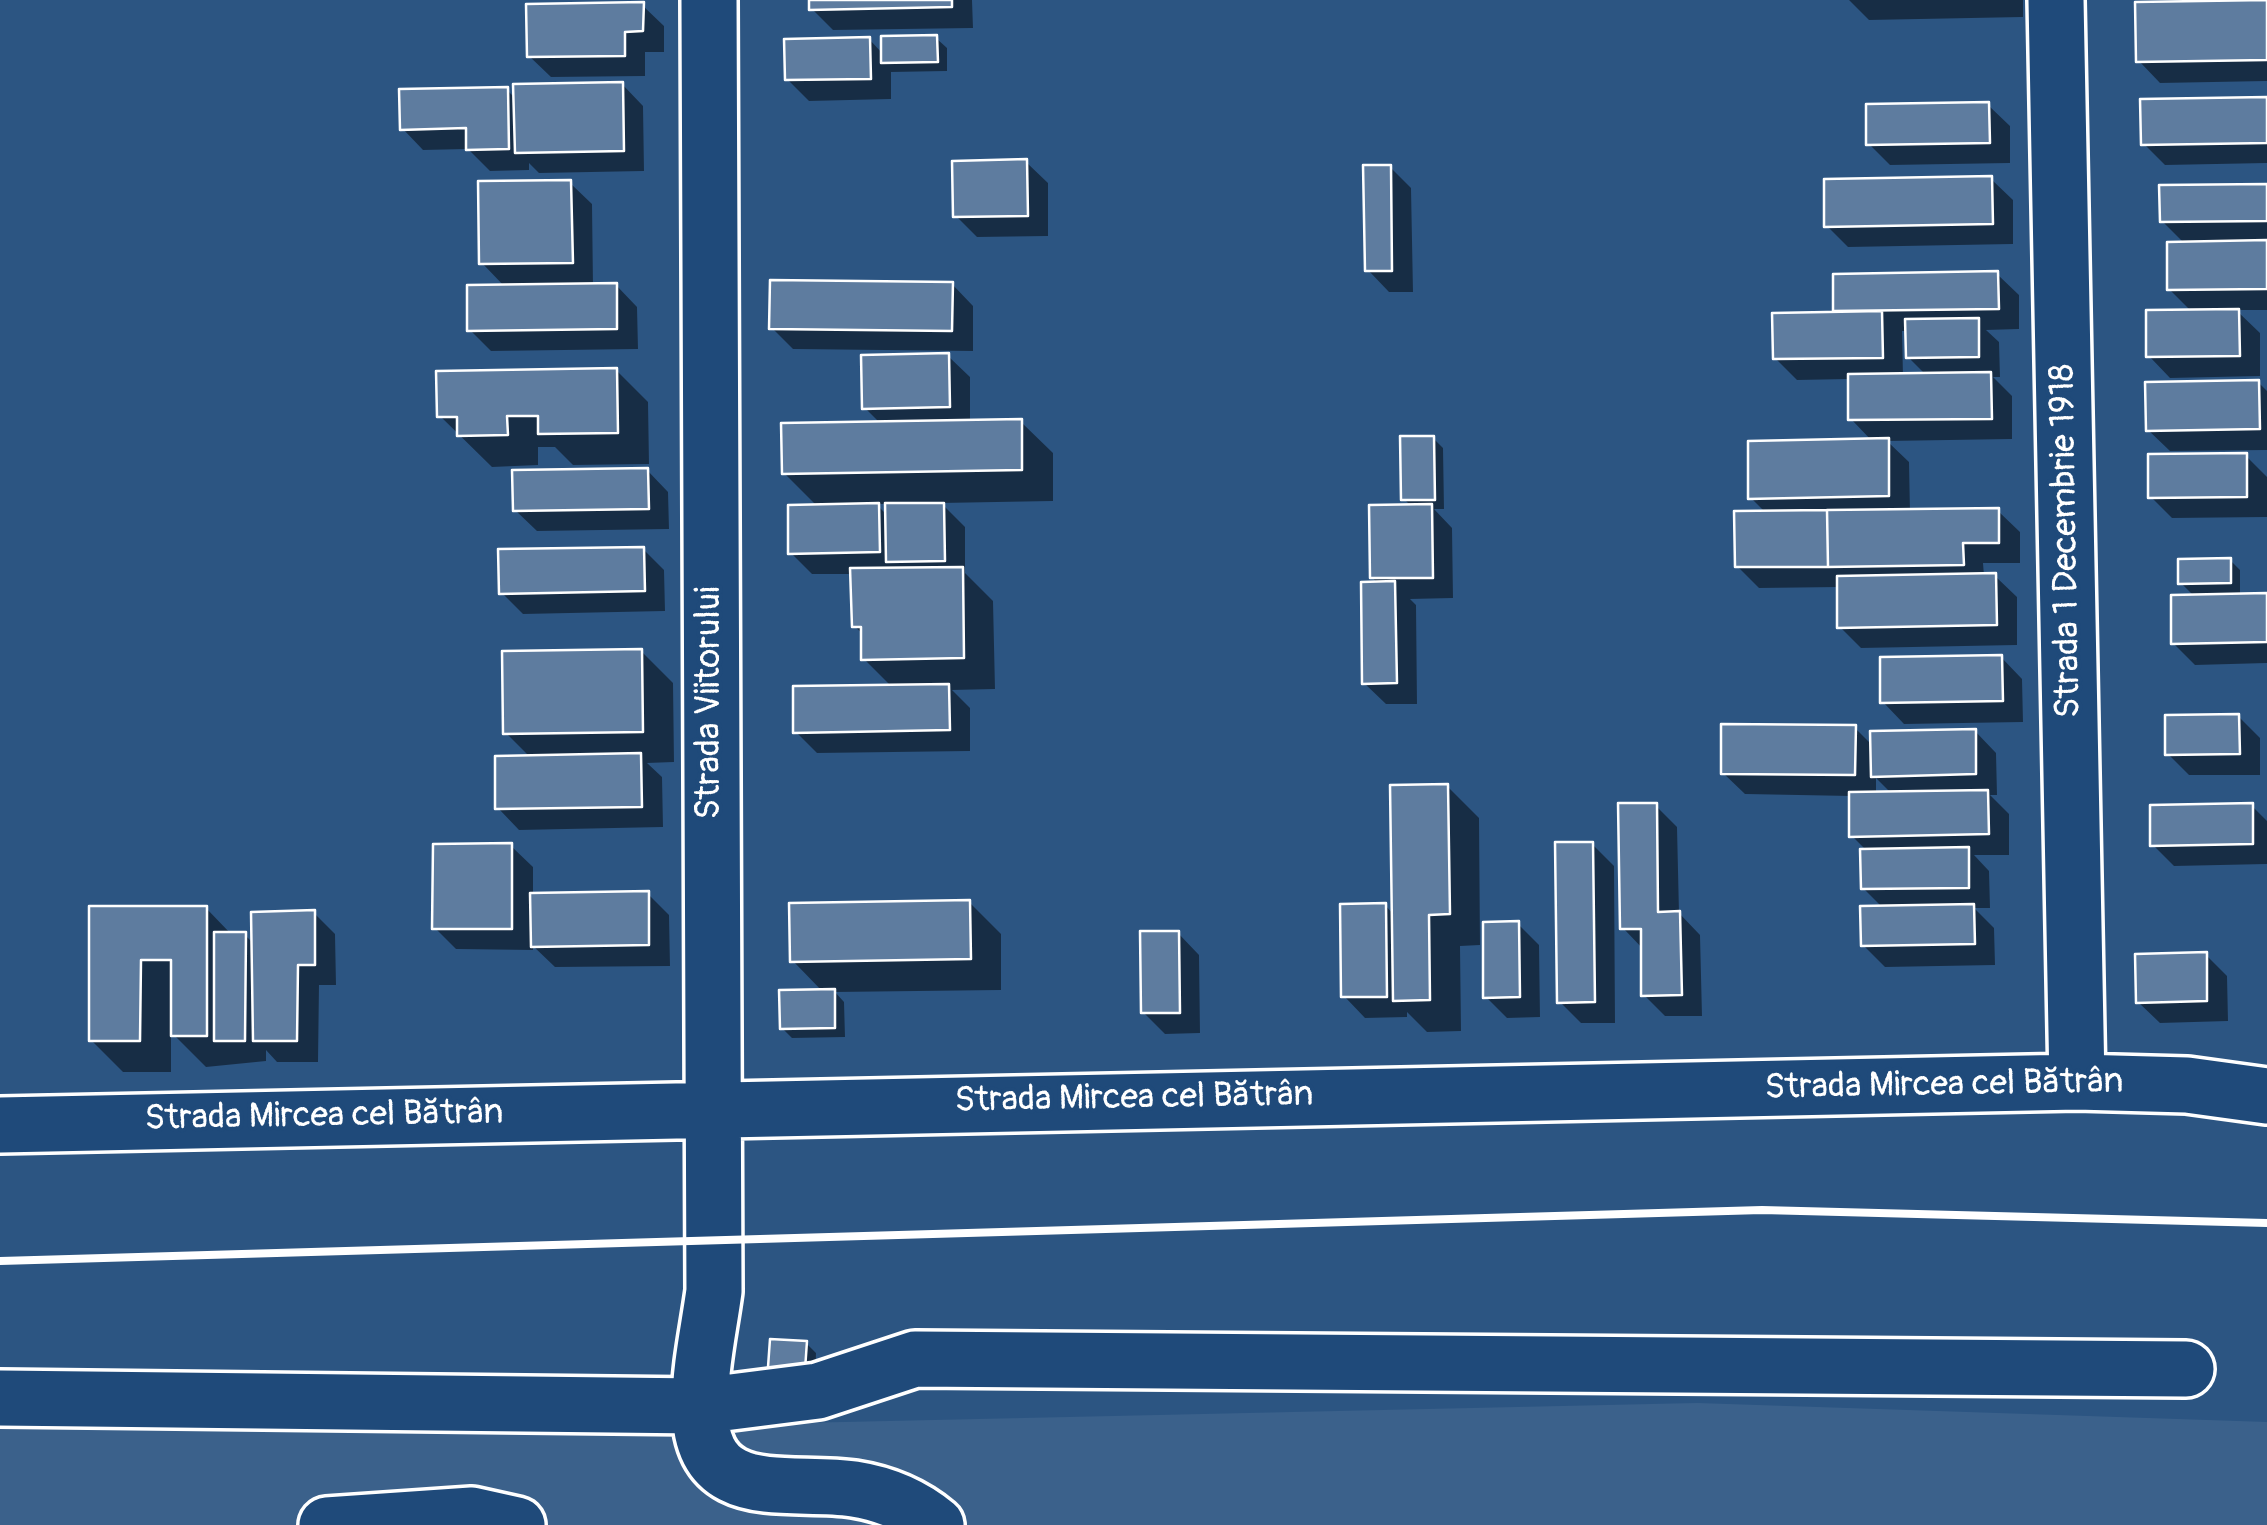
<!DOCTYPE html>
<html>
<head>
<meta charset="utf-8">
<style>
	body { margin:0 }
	canvas { display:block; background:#2c5582 }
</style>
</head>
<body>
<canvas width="2267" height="1525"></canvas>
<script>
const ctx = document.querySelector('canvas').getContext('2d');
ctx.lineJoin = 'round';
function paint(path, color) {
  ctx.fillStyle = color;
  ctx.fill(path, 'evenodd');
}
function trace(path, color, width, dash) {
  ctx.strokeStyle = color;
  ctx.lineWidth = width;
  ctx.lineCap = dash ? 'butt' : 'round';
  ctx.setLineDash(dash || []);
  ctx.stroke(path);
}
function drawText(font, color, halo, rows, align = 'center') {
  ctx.font = font + ' Pangolin,sans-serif';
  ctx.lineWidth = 8;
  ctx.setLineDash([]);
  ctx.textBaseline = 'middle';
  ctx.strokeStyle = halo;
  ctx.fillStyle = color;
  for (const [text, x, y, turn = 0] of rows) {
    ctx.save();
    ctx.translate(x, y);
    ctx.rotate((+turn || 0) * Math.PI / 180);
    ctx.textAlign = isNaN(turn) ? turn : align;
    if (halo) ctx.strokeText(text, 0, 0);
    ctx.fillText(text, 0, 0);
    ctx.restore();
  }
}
const built = new Path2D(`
	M 1697,1403 L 2267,1422 L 2267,1525 L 0,1525 L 0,1421 L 710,1425 Z`);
const shadow = new Path2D(`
	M 812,0 L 972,0 L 973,28 L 833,30 L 812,9 Z
	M 1849,0 L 2023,0 L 2023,17 L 1869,20 Z
	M 2267,3 L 2267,81 L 2160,83 L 2139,61 Z
	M 642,5 L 664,26 L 664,52 L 645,52 L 645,76 L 551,77 L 529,56 Z
	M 936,38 L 947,48 L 947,71 L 891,72 L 891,99 L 809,101 L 787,79 L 869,39 L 883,54 Z
	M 622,84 L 643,106 L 644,171 L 539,173 L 529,163 L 529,170 L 490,171 L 468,149 L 423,150 L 402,128 L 507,90 L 516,99 Z
	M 2267,99 L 2267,163 L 2165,165 L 2144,144 Z
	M 1988,105 L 2010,126 L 2010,163 L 1890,165 L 1869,144 Z
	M 1026,162 L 1048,183 L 1048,236 L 977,237 L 956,216 Z
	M 1390,167 L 1411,188 L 1413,292 L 1389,292 L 1368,270 Z
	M 1991,179 L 2013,200 L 2013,244 L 1848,247 L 1827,226 Z
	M 570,183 L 592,204 L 593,286 L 616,285 L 637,307 L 638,349 L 491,351 L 470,330 L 505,287 L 482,263 Z
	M 2267,186 L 2267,310 L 2236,310 L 2260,333 L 2260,376 L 2170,378 L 2149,356 L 2192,312 L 2169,289 L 2185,244 L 2162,221 Z
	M 1997,274 L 2019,295 L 2019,329 L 1986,330 L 1999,342 L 2000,377 L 1993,377 L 2012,396 L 2012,439 L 1887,441 L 1909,462 L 1910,512 L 1998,511 L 2020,532 L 2020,563 L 1983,563 L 1984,576 L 1995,576 L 2017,597 L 2017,645 L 1861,648 L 1840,627 L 1840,587 L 1759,588 L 1737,566 L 1767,514 L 1751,498 L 1872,441 L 1851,419 L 1850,379 L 1797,380 L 1775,358 L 1836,315 L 1835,276 ZM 1902,331 L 1908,331 L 1908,357 L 1927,376 L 1903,376 Z
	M 952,284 L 973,306 L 973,351 L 793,349 L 772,328 Z
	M 948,356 L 970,377 L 970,422 L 1021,422 L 1053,453 L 1053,501 L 941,503 L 965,527 L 965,573 L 993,601 L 995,689 L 952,690 L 970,708 L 970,751 L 817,753 L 796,732 L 892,687 L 864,659 L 864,635 L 854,626 L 853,574 L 812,574 L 791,553 L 818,507 L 784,473 L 881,424 L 865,408 ZM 876,504 L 888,504 L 888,516 Z
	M 616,370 L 648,402 L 649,464 L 573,465 L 555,447 L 538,447 L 538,465 L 492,467 L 440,416 Z
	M 2258,382 L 2267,391 L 2267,450 L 2170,451 L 2148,430 Z
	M 1433,438 L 1443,448 L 1444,509 L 1434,509 L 1452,528 L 1453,598 L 1410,599 L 1416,605 L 1417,704 L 1386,704 L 1364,683 L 1378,584 L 1372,577 L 1412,507 L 1404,499 Z
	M 2246,456 L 2267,477 L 2267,517 L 2172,518 L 2151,497 Z
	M 647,470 L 668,492 L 669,529 L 537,531 L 515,510 Z
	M 643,549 L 664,570 L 665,611 L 523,614 L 501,592 Z
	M 2230,560 L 2240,570 L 2240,596 L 2267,596 L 2267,663 L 2195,665 L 2173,643 L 2195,597 L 2181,583 Z
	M 641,651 L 673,683 L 674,762 L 647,763 L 662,777 L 663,827 L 519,830 L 498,808 L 531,758 L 506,733 Z
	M 2001,657 L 2022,679 L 2023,722 L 1904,724 L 1883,702 Z
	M 2238,716 L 2260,738 L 2260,775 L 2189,775 L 2168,754 Z
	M 1855,728 L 1873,746 L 1975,731 L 1996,753 L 1997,795 L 1990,795 L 2009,814 L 2009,855 L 1974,855 L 1989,871 L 1990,908 L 1974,908 L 1994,928 L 1995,965 L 1885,967 L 1863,945 L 1883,908 L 1863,888 L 1867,851 L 1851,835 L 1851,796 L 1745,794 L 1723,773 ZM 1876,778 L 1892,794 L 1876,794 Z
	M 1447,786 L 1479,818 L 1480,945 L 1460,946 L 1461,1031 L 1427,1032 L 1407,1012 L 1407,1017 L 1365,1018 L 1344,996 L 1385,905 L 1394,915 Z
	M 1656,806 L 1677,827 L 1679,913 L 1700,935 L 1702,1016 L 1665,1016 L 1644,995 L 1644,950 L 1623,928 Z
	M 2252,806 L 2267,821 L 2267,864 L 2174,866 L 2153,845 Z
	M 1592,844 L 1614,866 L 1615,1023 L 1581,1023 L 1560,1002 Z
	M 511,846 L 533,867 L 533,896 L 648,894 L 669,915 L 670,966 L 555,967 L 533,946 L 533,950 L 456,949 L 435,928 Z
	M 969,902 L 1001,934 L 1001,990 L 835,992 L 844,1002 L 845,1037 L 792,1038 L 782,1028 L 823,992 L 793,961 Z
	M 206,908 L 232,935 L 245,935 L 254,944 L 314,913 L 335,934 L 336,985 L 319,985 L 318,1062 L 277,1062 L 266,1050 L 266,1061 L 206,1067 L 171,1032 L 171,1072 L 123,1072 L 91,1040 L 92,909 Z
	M 1518,924 L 1539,945 L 1540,1017 L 1507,1018 L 1486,997 Z
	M 1178,933 L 1199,955 L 1200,1033 L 1165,1034 L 1143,1012 Z
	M 2206,955 L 2227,976 L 2228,1021 L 2160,1023 L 2138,1002 Z
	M 806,1343 L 816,1353 L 815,1379 L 781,1376 L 770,1366 Z`);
const building = new Path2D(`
	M 809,0 L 952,0 L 952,7 L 809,10 Z
	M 2267,0 L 2267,60 L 2136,62 L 2135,2 Z
	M 644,2 L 643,31 L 625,32 L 625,56 L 527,57 L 526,4 Z
	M 937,35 L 938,62 L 881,63 L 881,36 Z
	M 870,37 L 871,79 L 785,80 L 784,39 Z
	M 623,82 L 624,151 L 515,153 L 513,84 Z
	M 508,87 L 509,149 L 466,150 L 466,128 L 400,130 L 399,89 Z
	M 2267,97 L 2267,143 L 2141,145 L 2140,99 Z
	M 1989,102 L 1990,143 L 1866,145 L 1866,104 Z
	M 1027,159 L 1028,216 L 953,217 L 952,161 Z
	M 1363,165 L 1391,165 L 1392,271 L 1365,271 Z
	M 1992,176 L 1993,224 L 1824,227 L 1824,179 Z
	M 571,180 L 573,263 L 479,264 L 478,181 Z
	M 2267,184 L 2267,221 L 2160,222 L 2159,185 Z
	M 2267,240 L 2267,289 L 2167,290 L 2167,242 Z
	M 1998,271 L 1999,309 L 1833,311 L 1833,274 Z
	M 770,280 L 953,282 L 952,331 L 769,329 Z
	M 617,283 L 617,329 L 467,331 L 467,285 Z
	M 2239,309 L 2240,356 L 2146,357 L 2146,310 Z
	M 1882,311 L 1883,358 L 1773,359 L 1772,313 Z
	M 1979,318 L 1979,357 L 1906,358 L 1905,319 Z
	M 949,353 L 950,407 L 862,409 L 861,355 Z
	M 617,368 L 618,433 L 538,434 L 538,416 L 507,416 L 508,435 L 457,436 L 457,417 L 437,417 L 436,371 Z
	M 1991,372 L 1992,419 L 1848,420 L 1848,374 Z
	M 2259,380 L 2260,429 L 2146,431 L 2145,382 Z
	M 1022,419 L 1022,470 L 782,474 L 781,423 Z
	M 1400,436 L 1434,436 L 1435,500 L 1401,500 Z
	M 1889,438 L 1889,496 L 1748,499 L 1748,441 Z
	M 2247,453 L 2247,497 L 2148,498 L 2148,454 Z
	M 648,468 L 649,509 L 513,511 L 512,470 Z
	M 879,503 L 880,552 L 788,554 L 788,505 Z
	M 885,503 L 944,503 L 945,561 L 886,562 Z
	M 1432,504 L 1433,578 L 1370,578 L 1369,505 Z
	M 1999,508 L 1999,543 L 1963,543 L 1964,565 L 1828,567 L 1827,510 Z
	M 1827,510 L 1828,567 L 1735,567 L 1734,511 Z
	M 644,547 L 645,591 L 499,594 L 498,549 Z
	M 2231,558 L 2231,583 L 2178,584 L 2178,559 Z
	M 963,567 L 964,658 L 861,660 L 861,627 L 852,627 L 850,568 Z
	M 1996,573 L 1997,625 L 1837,628 L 1837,576 Z
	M 1395,581 L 1397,683 L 1362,684 L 1361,582 Z
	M 2267,593 L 2267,642 L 2171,644 L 2171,595 Z
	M 642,649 L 643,732 L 503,734 L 502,651 Z
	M 2002,655 L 2003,701 L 1880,703 L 1880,657 Z
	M 949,684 L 950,730 L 793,733 L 793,686 Z
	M 2239,714 L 2240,754 L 2165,755 L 2165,715 Z
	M 1721,724 L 1856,725 L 1855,775 L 1721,774 Z
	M 1976,729 L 1976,774 L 1871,777 L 1870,731 Z
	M 641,753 L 642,807 L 495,809 L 495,756 Z
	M 1448,784 L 1450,914 L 1429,915 L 1430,1000 L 1393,1001 L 1390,785 Z
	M 1988,790 L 1989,834 L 1849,837 L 1849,792 Z
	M 1618,803 L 1657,803 L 1658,912 L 1680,911 L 1682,995 L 1641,996 L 1641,929 L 1620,929 Z
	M 2253,803 L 2253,844 L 2150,846 L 2150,805 Z
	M 1555,842 L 1593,842 L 1595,1002 L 1557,1003 Z
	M 512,843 L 512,929 L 432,929 L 433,844 Z
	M 1969,847 L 1969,888 L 1861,889 L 1860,849 Z
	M 649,891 L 649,945 L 531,947 L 530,893 Z
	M 970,900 L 971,959 L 790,962 L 789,903 Z
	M 1386,903 L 1387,997 L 1341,997 L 1340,904 Z
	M 1974,904 L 1975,944 L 1861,946 L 1860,906 Z
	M 89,906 L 207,906 L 207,1036 L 171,1036 L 171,960 L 141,960 L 140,1041 L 89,1041 Z
	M 315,910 L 315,965 L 298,965 L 297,1041 L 253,1041 L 251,912 Z
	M 1519,921 L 1520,997 L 1483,998 L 1483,922 Z
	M 1140,931 L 1179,931 L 1180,1013 L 1141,1013 Z
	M 214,932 L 246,932 L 245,1041 L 214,1041 Z
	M 2207,952 L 2207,1001 L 2136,1003 L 2135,954 Z
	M 835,989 L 835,1028 L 780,1029 L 779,990 Z
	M 770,1339 L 807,1341 L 805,1370 L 768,1367 Z`);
const minor = new Path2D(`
	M 709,0 L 714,1291 C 709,1328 700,1367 700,1404 C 699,1508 787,1479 854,1489 C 886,1494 912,1505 936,1525
	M 2056,0 L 2077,1082
	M 0,1125 L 2077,1082 L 2187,1085 L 2267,1096
	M 0,1398 L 700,1406 L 818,1391 L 915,1359 L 2186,1369
	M 327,1525 L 472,1515 L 517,1525`);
const rail = new Path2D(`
	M 0,1261 L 1762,1210 L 2267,1223`);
const streetNames = [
	["Strada 1 Decembrie 1918",2067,541,-91],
	["Strada Viitorului",710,703,-90],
	["Strada Mircea cel Bătrân",1944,1086,-1],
	["Strada Mircea cel Bătrân",1134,1099,-1],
	["Strada Mircea cel Bătrân",324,1117,-1]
];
paint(built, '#3b618b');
paint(shadow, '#0007');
paint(building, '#5e7c9f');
trace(building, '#fff', 2.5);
trace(minor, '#fff', 62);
trace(minor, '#1f4a7a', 55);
trace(rail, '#fff', 8);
drawText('35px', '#fff', '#1f4a7a', streetNames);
</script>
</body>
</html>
